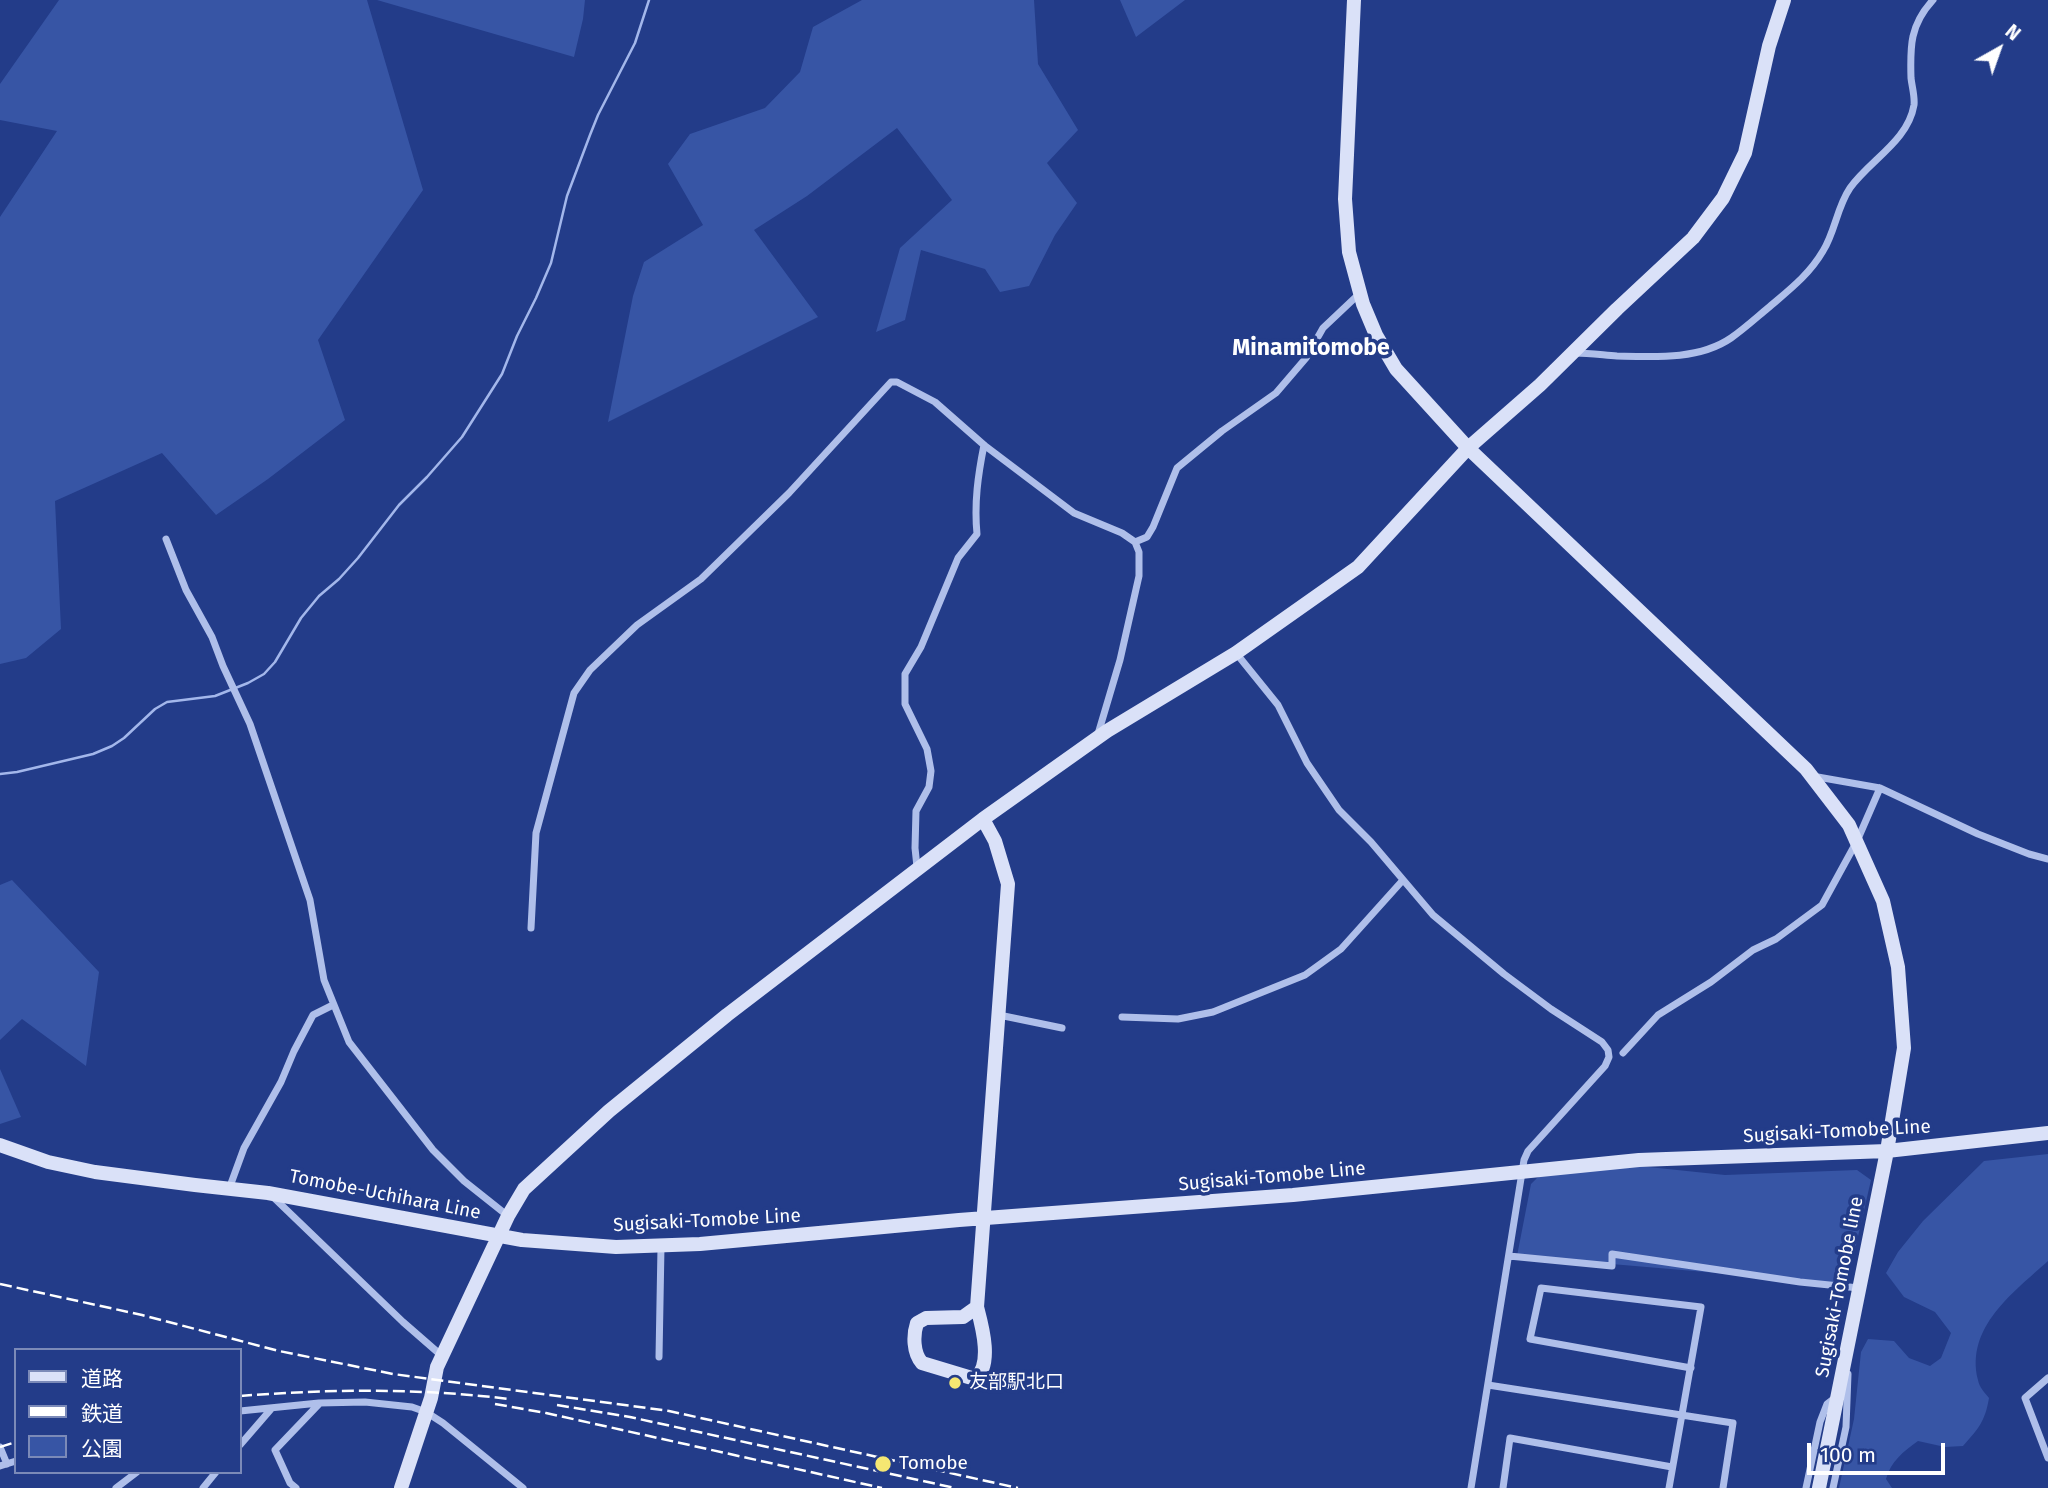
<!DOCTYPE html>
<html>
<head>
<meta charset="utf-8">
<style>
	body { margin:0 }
	#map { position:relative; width:2048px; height:1488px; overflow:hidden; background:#233c89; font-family:"Fira Sans","Noto Sans JP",sans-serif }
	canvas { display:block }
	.legend { position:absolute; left:14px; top:1348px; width:228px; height:126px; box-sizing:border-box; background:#233c89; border:2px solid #7b8ab8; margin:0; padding:9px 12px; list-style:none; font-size:21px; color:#fff }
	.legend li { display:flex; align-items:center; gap:14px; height:35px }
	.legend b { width:35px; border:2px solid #7b8ab8 }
	.north { position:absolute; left:1964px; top:14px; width:70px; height:70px; -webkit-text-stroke:5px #233c89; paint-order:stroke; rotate:40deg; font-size:19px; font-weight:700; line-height:28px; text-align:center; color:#fff }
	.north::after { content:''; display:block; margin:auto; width:24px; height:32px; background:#fff; clip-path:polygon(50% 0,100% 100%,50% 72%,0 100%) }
	.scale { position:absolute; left:1807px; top:1443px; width:138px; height:32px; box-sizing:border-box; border:4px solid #fff; border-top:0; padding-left:9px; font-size:21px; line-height:24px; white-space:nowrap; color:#fff; -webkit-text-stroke:5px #233c89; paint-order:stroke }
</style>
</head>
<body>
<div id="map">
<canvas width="2048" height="1488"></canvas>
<ul class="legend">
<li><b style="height:9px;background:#dae1f8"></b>道路</li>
<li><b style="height:9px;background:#fff"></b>鉄道</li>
<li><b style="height:19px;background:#3755a5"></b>公園</li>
</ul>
<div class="north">N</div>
<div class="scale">100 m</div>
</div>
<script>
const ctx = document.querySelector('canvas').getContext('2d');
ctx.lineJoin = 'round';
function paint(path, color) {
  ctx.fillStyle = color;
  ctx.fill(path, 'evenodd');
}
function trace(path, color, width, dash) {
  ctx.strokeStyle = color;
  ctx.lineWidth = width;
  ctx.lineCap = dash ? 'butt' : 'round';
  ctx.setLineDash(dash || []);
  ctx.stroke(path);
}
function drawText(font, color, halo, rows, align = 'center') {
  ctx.font = font + ' "Fira Sans","Noto Sans JP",sans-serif';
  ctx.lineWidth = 7;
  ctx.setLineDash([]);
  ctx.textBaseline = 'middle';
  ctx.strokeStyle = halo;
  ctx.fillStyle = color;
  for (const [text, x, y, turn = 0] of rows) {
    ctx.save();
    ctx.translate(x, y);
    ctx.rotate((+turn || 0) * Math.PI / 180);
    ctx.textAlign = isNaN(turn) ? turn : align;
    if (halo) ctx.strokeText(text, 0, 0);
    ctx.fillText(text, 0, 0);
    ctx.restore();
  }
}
const green = new Path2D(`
	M 59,0 L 367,0 L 423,190 L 318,340 L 345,420 L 268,479 L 216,515 L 162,453 L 55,501 L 61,629 L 26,658 L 0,664 L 0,217 L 57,131 L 0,120 L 0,84 Z
	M 377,0 L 585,0 L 583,19 L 574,57 Z
	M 862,0 L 1034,0 L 1038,64 L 1078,130 L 1047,163 L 1077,203 L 1055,235 L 1029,286 L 1000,292 L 985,269 L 921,250 L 905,320 L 876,332 L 900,248 L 952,200 L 897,128 L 807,196 L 754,230 L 818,317 L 608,422 L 633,296 L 644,262 L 703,225 L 668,164 L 690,134 L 765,108 L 800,72 L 813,27 Z
	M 1120,0 L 1185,0 L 1136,37 Z
	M 12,880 L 99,972 L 86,1066 L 22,1019 L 0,1040 L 0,885 Z
	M 0,1069 L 21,1117 L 0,1124 Z
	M 2048,1154 L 2048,1261 C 2014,1292 1965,1327 1978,1380 C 1979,1387 1985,1393 1989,1398 C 1985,1422 1978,1429 1963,1446 L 1945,1447 L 1918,1441 C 1903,1452 1891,1461 1886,1479 L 1892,1488 L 1839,1488 L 1854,1419 L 1861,1352 L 1868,1339 L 1894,1341 L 1909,1358 L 1930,1366 L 1941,1358 L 1951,1333 L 1935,1312 L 1904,1297 L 1886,1273 L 1898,1252 L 1923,1221 L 1984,1161 Z
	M 1639,1166 L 1725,1175 L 1857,1170 L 1871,1180 L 1847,1284 L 1517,1256 L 1531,1184 L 1537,1178 L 1545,1174 Z`);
const stream = new Path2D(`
	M 0,774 L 17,772 L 93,754 L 112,746 L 124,738 L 155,709 L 167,702 L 215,696 L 248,683 L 264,674 L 275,662 L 301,618 L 319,596 L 339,579 L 358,558 L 399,505 L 427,477 L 462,437 L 502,374 L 517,336 L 536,298 L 551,263 L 567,196 L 590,135 L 598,115 L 635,43 L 649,0`);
const street = new Path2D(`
	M 1575,353 C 1589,353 1603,355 1617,356 C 1654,357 1699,360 1731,338 C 1744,329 1756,318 1768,308 C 1789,290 1809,275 1823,251 C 1835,232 1837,207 1850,188 C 1870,160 1908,141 1914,105 C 1915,97 1912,87 1911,78 C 1910,46 1910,25 1933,0
	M 166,539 L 186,590 L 212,637 L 223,666 L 250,724 L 310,900 L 324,980 L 349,1042 L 433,1150 L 464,1181 L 508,1216
	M 1135,542 L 1147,537 L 1153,527 L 1177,468 L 1222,431 L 1276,393 L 1306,358 L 1323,328 L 1359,294
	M 1236,653 L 1278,705 L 1307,763 L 1339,810 L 1371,842 L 1433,915 L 1504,974 L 1551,1009 L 1602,1042 L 1608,1050 L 1609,1057 L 1605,1066 L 1528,1151 L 1524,1160 L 1471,1488
	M 1812,776 L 1880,788 L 1978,834 L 2029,854 L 2048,859
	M 917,867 L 915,848 L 916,811 L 929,787 L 931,771 L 927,749 L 905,704 L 905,674 L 921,647 L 958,558 L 977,534 C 974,503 978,475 984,445
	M 531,928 L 536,833 L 574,693 L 590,670 L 637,625 L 701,579 L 789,493 L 891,382 L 897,382 L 935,402 L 984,445 L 1074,513 L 1122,533 L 1135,542 L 1139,552 L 1139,576 L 1120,660 L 1098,734
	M 999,1015 L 1062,1028
	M 1122,1017 L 1178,1019 L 1213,1012 L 1305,975 L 1341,949 L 1403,880
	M 1623,1053 L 1658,1015 L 1711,982 L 1753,950 L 1776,939 L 1822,905 L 1857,841 L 1880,788
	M 229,1189 L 244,1148 L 281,1082 L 294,1051 L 313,1015 L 333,1005
	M 271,1195 L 403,1322 L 442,1356
	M 1509,1256 L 1612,1266 L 1612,1254 L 1800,1282 L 1859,1288
	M 659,1357 L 661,1247
	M 2048,1378 L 2025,1398 L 2048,1458
	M 1488,1385 L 1733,1423 L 1723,1488
	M 240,1411 L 319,1403 L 365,1402 L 412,1407 L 426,1412 L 443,1423 L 523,1488
	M 240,1445 L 272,1408
	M 0,1447 L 7,1464
	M 0,1466 L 16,1461
	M 116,1488 L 137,1472
	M 203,1488 L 216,1472
	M 296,1488 L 290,1483 L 275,1450 L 319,1404
	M 1503,1488 L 1510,1438 L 1672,1467
	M 1669,1488 L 1701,1307 L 1541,1288 L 1530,1339 L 1691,1368
	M 1806,1488 L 1820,1422 L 1827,1404 L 1836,1397
	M 1833,1488 L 1846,1427 L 1848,1374`);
const secondary = new Path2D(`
	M 1354,0 L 1345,199 L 1349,252 L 1363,304 L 1376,335 L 1396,369 L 1468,448 L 1806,769 L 1849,825 L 1883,901 L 1898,967 L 1904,1048 L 1887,1151 L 1819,1488
	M 0,1145 L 48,1162 L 95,1172 L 195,1185 L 268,1193 L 522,1240 L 616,1247 L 700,1244 L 959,1220 L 1293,1195 L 1639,1160 L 1887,1151 L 2048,1133
	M 977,1307 L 963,1317 L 926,1318 L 917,1323 C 913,1335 913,1353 922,1363 L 975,1379 C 993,1365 982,1326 977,1307 L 1008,884 L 995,841 L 983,819
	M 401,1488 L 431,1398 L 437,1367 L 508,1216 L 524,1189 L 609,1111 L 727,1015 L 983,819 L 1107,731 L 1236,653 L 1358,567 L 1468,448 L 1540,385 L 1617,309 L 1693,238 L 1723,198 L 1745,153 L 1769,46 L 1784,0`);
const rail = new Path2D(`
	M 0,1284 L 142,1315 L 279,1351 L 393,1374 L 669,1411 L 1018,1488
	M 240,1396 C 330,1389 419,1388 509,1399
	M 495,1404 L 546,1413 L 882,1488
	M 557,1405 L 630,1417 L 955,1488
	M 0,1447 L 16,1442`);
const markers = [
	[955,1383,7,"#f5e772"],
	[883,1464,9,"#f5e772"]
];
const streetNames = [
	["Sugisaki-Tomobe Line",1837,1132,-3],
	["Sugisaki-Tomobe Line",1272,1177,-5],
	["Tomobe-Uchihara Line",385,1195,11],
	["Sugisaki-Tomobe Line",707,1221,-3],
	["Sugisaki-Tomobe line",1840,1287,-79]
];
const poiNames = [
	["友部駅北口",969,1383],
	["Tomobe",899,1464]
];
const quarterNames = [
	["Minamitomobe",1311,349]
];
paint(green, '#3755a5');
trace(stream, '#a3b7eb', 2.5);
trace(street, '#afbfea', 7);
trace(secondary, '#dae1f8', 14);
trace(rail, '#fff', 2.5, [12, 5]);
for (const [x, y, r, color] of markers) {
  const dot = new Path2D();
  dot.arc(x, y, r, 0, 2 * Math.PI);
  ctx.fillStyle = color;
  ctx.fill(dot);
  trace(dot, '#233c89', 2.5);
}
drawText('19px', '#fff', '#233c89', streetNames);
drawText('19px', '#fff', '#233c89', poiNames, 'left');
drawText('bold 23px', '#fff', '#233c89', quarterNames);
</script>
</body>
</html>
